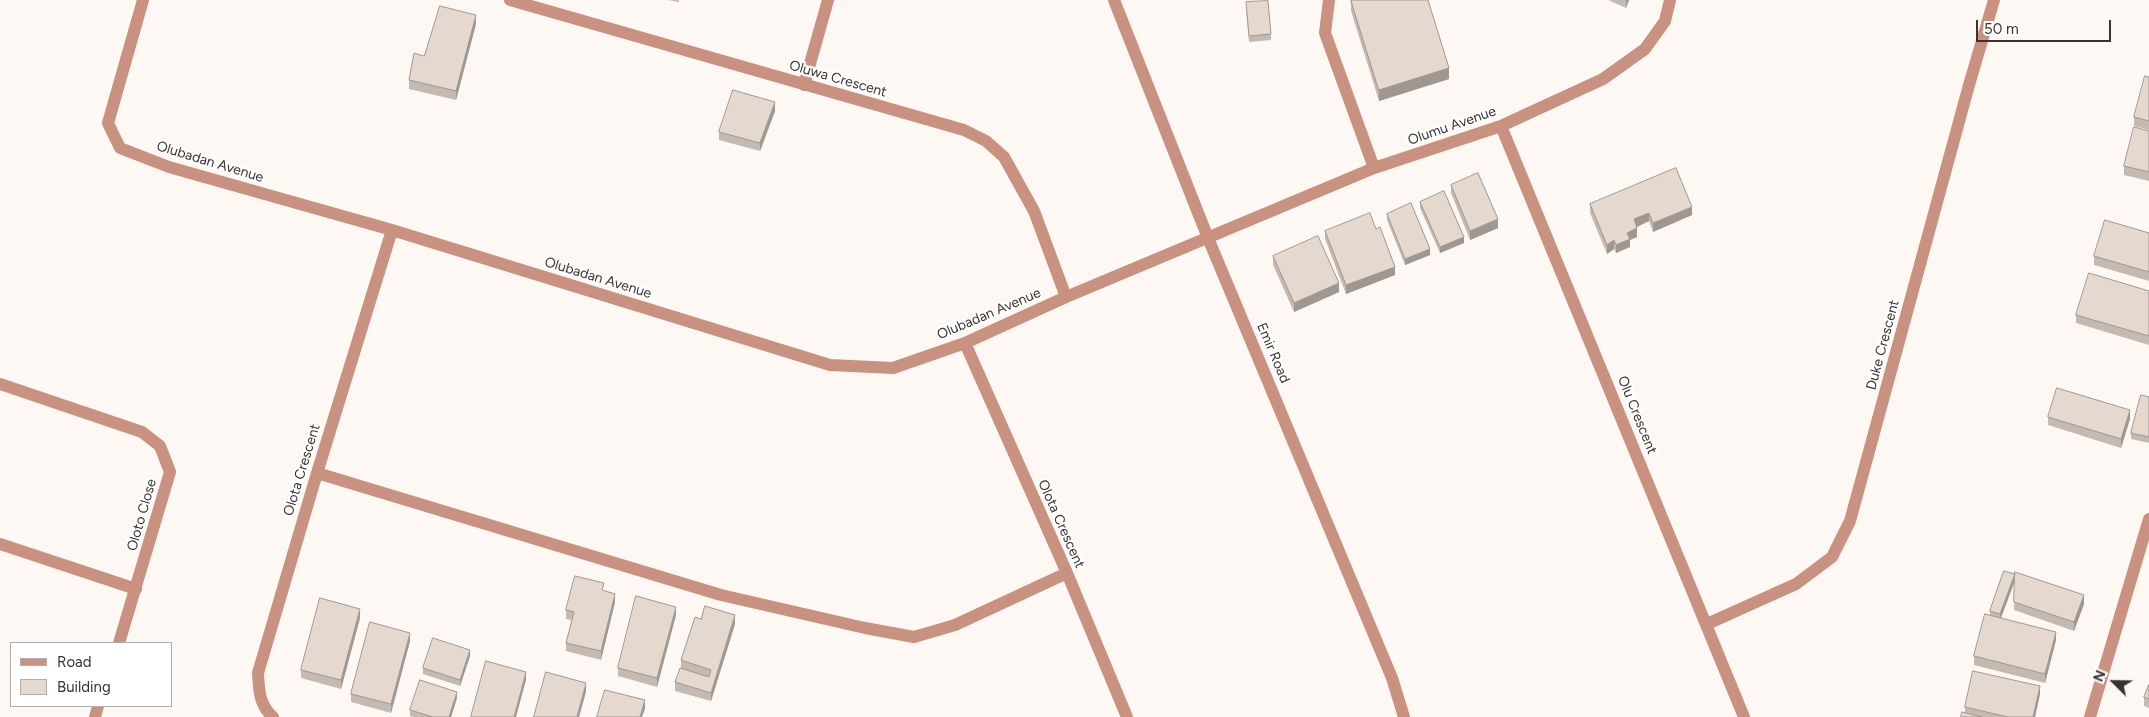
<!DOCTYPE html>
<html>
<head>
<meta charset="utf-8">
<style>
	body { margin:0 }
	#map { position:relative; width:2149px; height:717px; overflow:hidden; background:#fef8f4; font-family:Figtree,sans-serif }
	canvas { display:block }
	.legend { position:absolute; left:10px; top:642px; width:162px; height:65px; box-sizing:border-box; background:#fff; border:1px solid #afadac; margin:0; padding:6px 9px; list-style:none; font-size:15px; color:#38332f }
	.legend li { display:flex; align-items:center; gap:10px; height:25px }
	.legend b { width:25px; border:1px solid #afadac }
	.north { position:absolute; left:2089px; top:657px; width:50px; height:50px; -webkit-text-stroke:4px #fff; paint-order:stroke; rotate:293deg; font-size:14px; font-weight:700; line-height:20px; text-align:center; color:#38332f }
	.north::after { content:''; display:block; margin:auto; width:18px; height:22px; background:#38332f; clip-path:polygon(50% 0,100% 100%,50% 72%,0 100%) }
	.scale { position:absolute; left:1976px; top:20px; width:135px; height:22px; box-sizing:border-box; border:2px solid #38332f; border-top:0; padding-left:6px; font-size:15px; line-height:18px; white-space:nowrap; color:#38332f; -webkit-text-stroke:4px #fff; paint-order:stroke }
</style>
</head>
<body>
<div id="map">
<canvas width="2149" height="717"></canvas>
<ul class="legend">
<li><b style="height:6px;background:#c9917f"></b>Road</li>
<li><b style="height:14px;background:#e5d8ce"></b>Building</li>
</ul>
<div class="north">N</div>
<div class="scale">50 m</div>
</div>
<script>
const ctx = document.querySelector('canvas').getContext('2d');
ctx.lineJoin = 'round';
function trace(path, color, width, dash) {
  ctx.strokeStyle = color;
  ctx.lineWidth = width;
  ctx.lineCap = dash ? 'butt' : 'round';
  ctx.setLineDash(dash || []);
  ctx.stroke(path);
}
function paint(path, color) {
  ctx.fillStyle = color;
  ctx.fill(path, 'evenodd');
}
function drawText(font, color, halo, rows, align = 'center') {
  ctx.font = font + ' Figtree,sans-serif';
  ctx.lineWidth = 4.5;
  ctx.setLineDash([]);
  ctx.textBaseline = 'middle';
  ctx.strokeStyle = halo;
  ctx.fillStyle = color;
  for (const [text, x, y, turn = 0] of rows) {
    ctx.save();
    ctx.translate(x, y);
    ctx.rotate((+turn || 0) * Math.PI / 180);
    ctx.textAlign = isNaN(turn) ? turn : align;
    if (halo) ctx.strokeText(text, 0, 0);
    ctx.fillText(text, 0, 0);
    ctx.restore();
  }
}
const minor = new Path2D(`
	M 143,0 L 108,123 L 120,148 L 169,167 L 392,230 L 830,365 L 893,368 L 965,343 L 1066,297 L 1374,168 L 1501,126 L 1603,79 L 1645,49 L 1665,21 L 1670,0
	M 510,0 L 964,130 L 986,141 L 1004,157 L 1034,211 L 1066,297
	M 1114,0 L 1208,238 L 1392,678 L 1404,717
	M 1329,0 L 1325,33 L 1374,168
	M 804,85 L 828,0
	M 1501,126 L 1744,717
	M 965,343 L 1067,573 L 1127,717
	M 0,384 L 142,432 L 160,446 L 170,472 L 119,643
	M 317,473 L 721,595 L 865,628 L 914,637 L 955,625 L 1067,573
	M 0,544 L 136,589
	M 1707,624 L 1796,584 L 1832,557 L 1850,521 L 1969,85 L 1994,0
	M 95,717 L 98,706
	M 273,717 C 259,705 259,690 258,673 L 317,473 L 392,230
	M 2090,717 L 2149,519`);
const wall = new Path2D(`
	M 668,0 L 679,0 L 679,2 Z
	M 1351,0 L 1449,79 L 1379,101 L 1351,11 Z
	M 1608,0 L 1629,0 L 1626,8 Z
	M 1246,8 L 1271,34 L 1271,40 L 1249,42 Z
	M 476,24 L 456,100 L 409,89 L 409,80 L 424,56 Z
	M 2149,77 L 2149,130 L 2134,126 L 2134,117 Z
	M 775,111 L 760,151 L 719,140 L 719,132 Z
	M 2149,131 L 2149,181 L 2124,175 L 2124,166 Z
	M 1451,185 L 1498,228 L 1470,240 L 1451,193 Z
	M 1420,202 L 1464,243 L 1440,253 L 1420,208 Z
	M 1590,204 L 1692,215 L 1653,232 L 1649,221 L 1637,227 L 1637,237 L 1630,240 L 1630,247 L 1616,253 L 1614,249 L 1607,254 L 1590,213 Z
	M 1387,214 L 1430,255 L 1405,265 L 1387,220 Z
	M 1376,229 L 1395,275 L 1346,294 L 1325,239 L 1325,231 Z
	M 2149,233 L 2149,281 L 2094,265 L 2094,256 Z
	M 1273,256 L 1339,292 L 1294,312 L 1273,265 Z
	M 2149,291 L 2149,345 L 2076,323 L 2076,315 Z
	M 2149,397 L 2149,443 L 2131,439 L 2131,433 Z
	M 2048,417 L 2130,419 L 2121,448 L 2048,425 Z
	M 2004,571 L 2084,604 L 2074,631 L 2014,610 L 2015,581 L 2001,618 L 2056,640 L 2045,683 L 1974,665 L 1974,656 L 1990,615 L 1990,611 Z
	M 604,591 L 615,602 L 601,660 L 566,651 L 566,643 L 572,620 L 566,619 L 566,610 Z
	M 676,615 L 657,687 L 618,676 L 618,668 Z
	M 360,618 L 341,689 L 301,678 L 301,670 Z
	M 701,619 L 735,624 L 711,701 L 675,691 L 675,682 L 681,669 L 681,660 Z
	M 410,641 L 391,713 L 351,702 L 351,694 Z
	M 470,656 L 460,686 L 423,674 L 423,668 Z
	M 2149,685 L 2149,708 L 2144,706 L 2144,697 Z
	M 2040,694 L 2035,717 L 1961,717 L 1965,713 L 1965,707 Z
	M 457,698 L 451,717 L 414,717 L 410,716 L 410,710 Z`);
const shadedWall = new Path2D(`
	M 1626,0 L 1629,0 L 1626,8 Z
	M 476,15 L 476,24 L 456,100 L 456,91 Z
	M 1449,68 L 1449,79 L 1379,101 L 1379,90 Z
	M 775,102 L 775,111 L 760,151 L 760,143 Z
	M 1692,207 L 1692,215 L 1653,232 L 1653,223 Z
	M 1649,213 L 1649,221 L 1634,228 L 1634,219 Z
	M 1498,219 L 1498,228 L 1470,240 L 1470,231 Z
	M 1637,228 L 1637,237 L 1630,240 L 1630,247 L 1616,253 L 1616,245 L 1627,233 Z
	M 1464,237 L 1464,243 L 1440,253 L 1440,247 Z
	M 1614,240 L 1614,249 L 1607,254 L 1607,245 Z
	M 1430,249 L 1430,255 L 1405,265 L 1405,259 Z
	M 1395,267 L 1395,275 L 1346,294 L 1346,285 Z
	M 1339,283 L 1339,292 L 1294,312 L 1294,303 Z
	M 2130,410 L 2130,419 L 2121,448 L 2121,439 Z
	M 2015,574 L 2015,580 L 2000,620 L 2000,614 Z
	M 615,594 L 615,602 L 601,660 L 601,651 Z
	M 2084,595 L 2084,604 L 2074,631 L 2074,622 Z
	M 676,607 L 676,615 L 657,687 L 657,678 Z
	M 360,609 L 360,618 L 341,689 L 341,680 Z
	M 735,615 L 735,624 L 711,701 L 711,693 Z
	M 2056,632 L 2056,640 L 2045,683 L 2045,674 Z
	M 410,633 L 410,641 L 391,713 L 391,704 Z
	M 470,650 L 470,656 L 460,686 L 460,680 Z
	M 526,672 L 526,680 L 516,717 L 514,717 Z
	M 586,683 L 586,692 L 579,717 L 577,717 Z
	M 2040,686 L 2040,694 L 2035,717 L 2033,717 Z
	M 457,692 L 457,698 L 451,717 L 449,717 Z
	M 645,700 L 645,709 L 642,717 L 640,717 Z`);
const building = new Path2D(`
	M 1351,0 L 1428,0 L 1449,68 L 1379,90 Z
	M 1268,1 L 1271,34 L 1249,36 L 1246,2 Z
	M 440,6 L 476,15 L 456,91 L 409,80 L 414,53 L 424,56 Z
	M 2145,76 L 2149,77 L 2149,121 L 2134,117 Z
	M 733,90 L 775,102 L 760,143 L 719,132 Z
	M 2134,127 L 2149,131 L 2149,172 L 2124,166 Z
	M 1676,168 L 1692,207 L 1653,223 L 1649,213 L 1634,219 L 1637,228 L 1627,233 L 1630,239 L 1616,245 L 1614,240 L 1607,245 L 1590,204 Z
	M 1478,173 L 1498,219 L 1470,231 L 1451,185 Z
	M 1444,191 L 1464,237 L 1440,247 L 1420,202 Z
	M 1411,203 L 1430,249 L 1405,259 L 1387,214 Z
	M 1370,213 L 1376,229 L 1380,227 L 1395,267 L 1346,285 L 1325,231 Z
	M 2105,220 L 2149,233 L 2149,272 L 2094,256 Z
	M 1318,236 L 1339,283 L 1294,303 L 1273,256 Z
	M 2089,273 L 2149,291 L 2149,336 L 2076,315 Z
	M 2057,388 L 2130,410 L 2121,439 L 2048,417 Z
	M 2141,395 L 2149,397 L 2149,437 L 2131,433 Z
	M 2004,571 L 2015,574 L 2000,614 L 1990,611 Z
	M 2015,572 L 2084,595 L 2074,622 L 2014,602 Z
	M 575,576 L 604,583 L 602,590 L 615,594 L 601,651 L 566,643 L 574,612 L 566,610 Z
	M 636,596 L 676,607 L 657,678 L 618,668 Z
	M 320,598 L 360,609 L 341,680 L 301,670 Z
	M 705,606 L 735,615 L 711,693 L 675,682 L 680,668 L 709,677 L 711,670 L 681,660 L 695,617 L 701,619 Z
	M 1985,614 L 2056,632 L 2045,674 L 1974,656 Z
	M 370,622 L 410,633 L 391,704 L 351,694 Z
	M 433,638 L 470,650 L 460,680 L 423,668 Z
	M 486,661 L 526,672 L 514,717 L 471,717 Z
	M 1973,671 L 2040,686 L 2033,717 L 2008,717 L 1965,707 Z
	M 546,672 L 586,683 L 577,717 L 534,717 Z
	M 420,680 L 457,692 L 449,717 L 433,717 L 410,710 Z
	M 2149,685 L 2149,699 L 2144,697 Z
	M 605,690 L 645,700 L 640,717 L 597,717 Z
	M 1962,712 L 1982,717 L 1961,717 Z`);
const streetNames = [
	["Oluwa Crescent",838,79,16],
	["Olumu Avenue",1452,126,-19],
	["Olubadan Avenue",210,162,17],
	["Olubadan Avenue",598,278,17],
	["Olubadan Avenue",989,314,-23],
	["Duke Crescent",1883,345,-75],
	["Emir Road",1273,353,67],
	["Olu Crescent",1637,415,68],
	["Olota Crescent",302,470,-73],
	["Oloto Close",142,515,-74],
	["Olota Crescent",1061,524,66]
];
trace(minor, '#c9917f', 12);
paint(wall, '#c5bab1');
paint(shadedWall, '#a09790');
paint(building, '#e5d8ce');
trace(building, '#a09790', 1);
drawText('14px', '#38332f', '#fff', streetNames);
</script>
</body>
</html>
